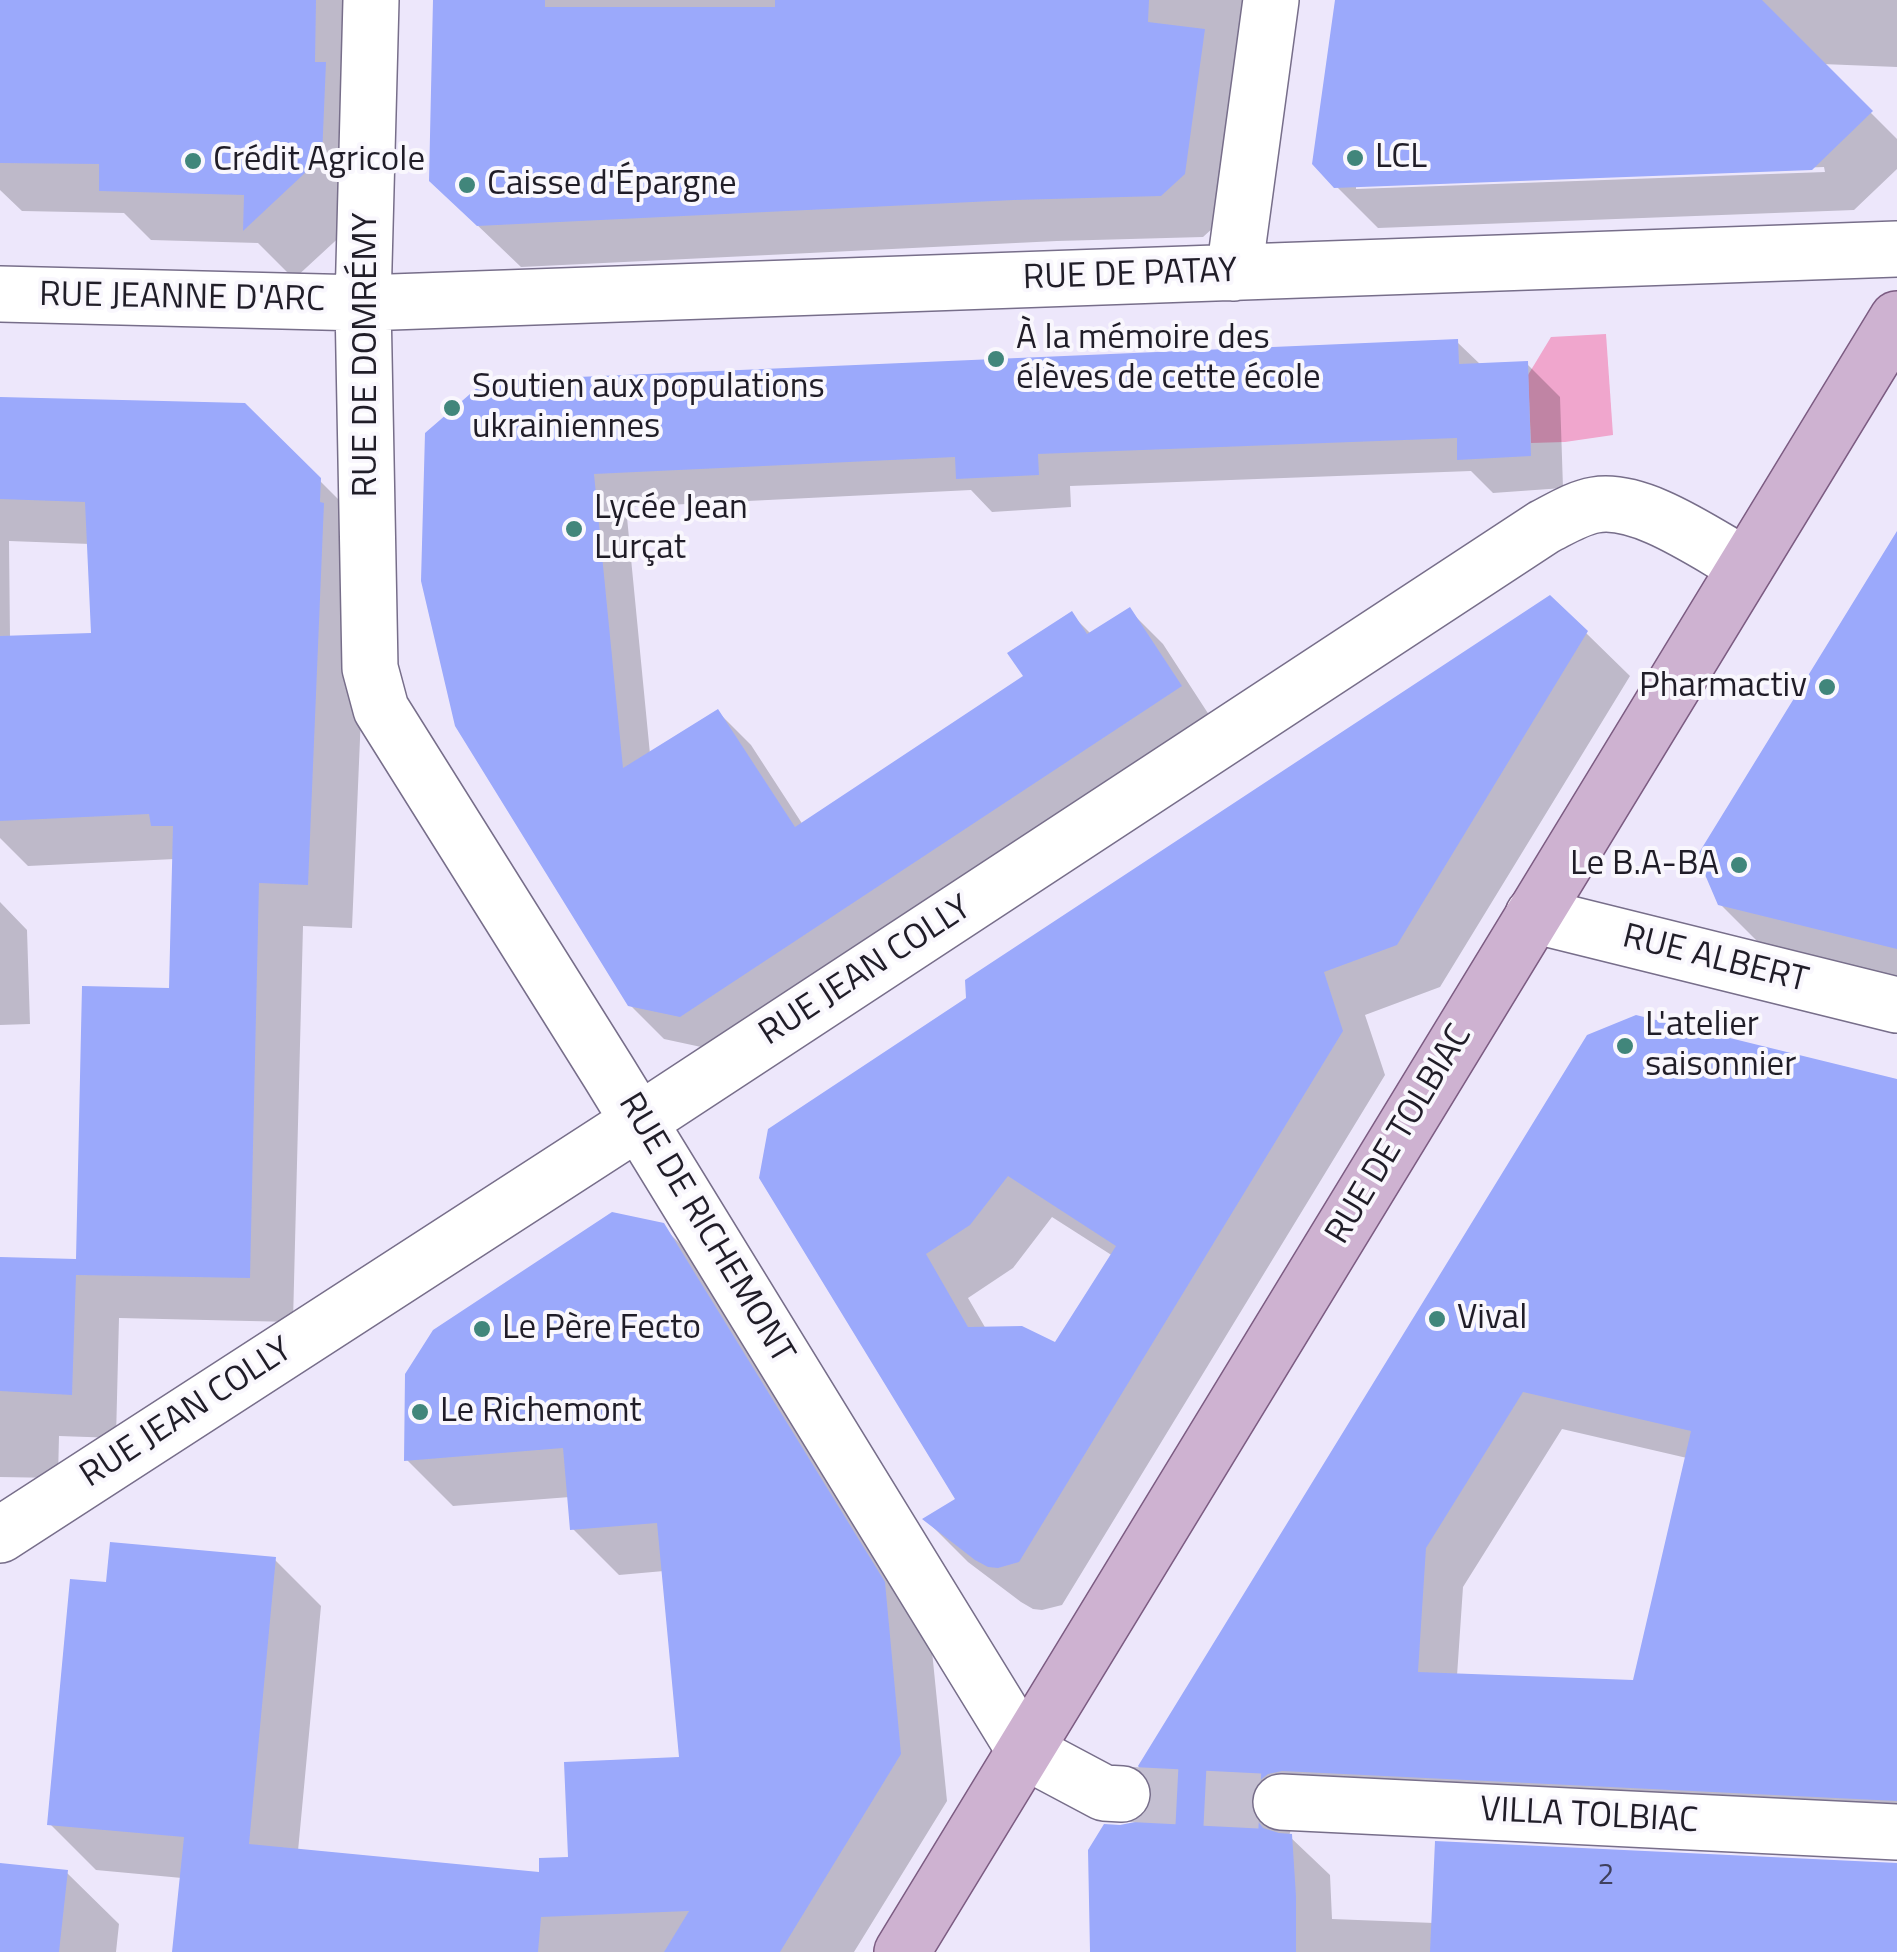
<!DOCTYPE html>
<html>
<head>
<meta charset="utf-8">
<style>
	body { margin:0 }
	canvas { display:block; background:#ede7fb }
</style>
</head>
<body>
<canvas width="1897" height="1952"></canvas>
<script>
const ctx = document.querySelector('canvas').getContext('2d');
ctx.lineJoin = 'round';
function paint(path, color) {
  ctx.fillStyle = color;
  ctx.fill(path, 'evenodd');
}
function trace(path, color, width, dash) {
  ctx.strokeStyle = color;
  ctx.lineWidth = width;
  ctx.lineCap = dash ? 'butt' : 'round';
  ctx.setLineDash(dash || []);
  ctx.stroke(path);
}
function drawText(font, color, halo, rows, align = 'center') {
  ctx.font = font + ' "Titillium Web",sans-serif';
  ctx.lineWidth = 8;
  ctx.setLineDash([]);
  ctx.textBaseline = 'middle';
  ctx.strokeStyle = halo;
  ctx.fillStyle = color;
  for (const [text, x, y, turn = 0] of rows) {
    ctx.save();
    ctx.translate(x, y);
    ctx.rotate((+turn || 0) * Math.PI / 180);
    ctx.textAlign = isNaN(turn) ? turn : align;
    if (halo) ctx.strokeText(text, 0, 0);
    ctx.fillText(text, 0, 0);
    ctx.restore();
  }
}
const green = new Path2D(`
	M 1606,334 L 1613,435 L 1565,442 L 1531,443 L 1528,375 L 1551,337 Z`);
const shadow = new Path2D(`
	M 0,0 L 367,0 L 371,208 L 294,279 L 258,243 L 151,240 L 124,213 L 22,211 L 0,190 Z
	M 435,0 L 1256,0 L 1226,216 L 1203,237 L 1057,241 L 521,267 L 474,222 Z
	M 1338,0 L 1897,0 L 1897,67 L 1822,64 L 1897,139 L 1897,169 L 1854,210 L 1378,228 L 1336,186 ZM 1824,167 L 1825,172 L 1356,189 L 1356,184 Z
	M 1457,342 L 1481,365 L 1527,364 L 1560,397 L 1563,488 L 1493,493 L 1471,471 L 1070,486 L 1071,507 L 992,512 L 971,490 L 626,507 L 650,754 L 718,712 L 751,745 L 803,825 L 1026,677 L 1071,614 L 1091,634 L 1129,610 L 1163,644 L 1213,721 L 715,1050 L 664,1039 L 630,1005 L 427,434 Z
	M 0,400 L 244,405 L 364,525 L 368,550 L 352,928 L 303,926 L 293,1322 L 119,1318 L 116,1438 L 59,1436 L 58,1478 L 0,1477 L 0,1260 L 78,1262 L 171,990 L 175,859 L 28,866 L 0,838 ZM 9,541 L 90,544 L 94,635 L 10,638 Z
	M 1897,535 L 1897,978 L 1760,944 L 1720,904 Z
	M 1586,633 L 1630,676 L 1440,987 L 1365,1015 L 1385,1075 L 1062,1605 L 1042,1610 L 1033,1609 L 1021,1602 L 968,1562 L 926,1520 L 958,1500 L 762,1177 ZM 1052,1217 L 1113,1256 L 1056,1345 L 986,1329 L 968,1298 L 1013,1268 Z
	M 0,902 L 27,930 L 30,1024 L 0,1025 Z
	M 1589,1037 L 1897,1082 L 1897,1836 L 1293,1823 L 1289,1836 L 1330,1875 L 1332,1919 L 1434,1923 L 1897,1865 L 1897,1952 L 1093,1952 L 1136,1825 L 1151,1812 ZM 1562,1429 L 1687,1458 L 1635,1682 L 1457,1676 L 1463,1587 Z
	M 662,1226 L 709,1273 L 930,1631 L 947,1801 L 854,1952 L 175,1952 L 182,1878 L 96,1870 L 50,1824 L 108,1585 L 275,1560 L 321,1606 L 298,1851 L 541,1874 L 571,1860 L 682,1759 L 664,1571 L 619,1575 L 572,1528 L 570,1497 L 453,1506 L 407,1460 Z
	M 0,1866 L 66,1872 L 119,1924 L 116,1952 L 0,1952 Z`);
const building = new Path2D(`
	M 0,0 L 316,0 L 315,62 L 326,62 L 322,157 L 243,231 L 244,195 L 99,191 L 99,164 L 0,163 Z
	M 433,0 L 545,0 L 545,7 L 775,7 L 775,0 L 1149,0 L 1148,22 L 1205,29 L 1185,174 L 1161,196 L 1014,200 L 477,226 L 429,181 Z
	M 1335,0 L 1762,0 L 1873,111 L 1812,170 L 1334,188 L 1312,164 Z
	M 1458,339 L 1459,364 L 1528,361 L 1531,456 L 1457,460 L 1457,438 L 1038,454 L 1039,475 L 956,479 L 955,457 L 594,474 L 623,768 L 718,709 L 795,827 L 1023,676 L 1007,653 L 1072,611 L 1087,634 L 1130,607 L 1182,686 L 680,1017 L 628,1006 L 455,726 L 421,581 L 425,433 L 485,381 Z
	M 0,397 L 245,403 L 321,478 L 320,502 L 324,503 L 308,885 L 259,883 L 250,1278 L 76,1275 L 72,1395 L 0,1391 L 0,1257 L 76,1259 L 82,986 L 169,988 L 173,826 L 151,826 L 149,814 L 0,821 L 0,636 L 91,633 L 85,502 L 0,499 Z
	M 1897,531 L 1897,949 L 1718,905 L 1697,856 Z
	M 1550,595 L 1588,631 L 1397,945 L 1324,972 L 1343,1031 L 1019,1562 L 998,1568 L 988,1567 L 975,1560 L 922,1519 L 955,1499 L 759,1178 L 768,1129 L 966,998 L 965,980 ZM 1008,1176 L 1116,1246 L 1055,1342 L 1022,1326 L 968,1327 L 926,1254 L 970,1225 Z
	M 1636,1015 L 1897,1079 L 1897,1801 L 1282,1771 L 1268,1774 L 1255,1784 L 1250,1801 L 1253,1815 L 1263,1828 L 1279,1833 L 1292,1834 L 1296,1896 L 1296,1952 L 1090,1952 L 1088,1850 L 1104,1824 L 1120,1825 L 1135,1822 L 1149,1810 L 1153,1797 L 1150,1781 L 1138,1766 L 1587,1035 ZM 1523,1392 L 1691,1431 L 1633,1680 L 1418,1672 L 1426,1548 Z
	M 612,1212 L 664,1223 L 885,1582 L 901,1754 L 780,1952 L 664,1952 L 689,1911 L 541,1917 L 538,1952 L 172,1952 L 184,1837 L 47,1825 L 70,1579 L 106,1582 L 110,1542 L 276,1557 L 249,1844 L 539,1872 L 539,1858 L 568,1857 L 564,1762 L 679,1757 L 657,1523 L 570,1530 L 563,1448 L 404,1461 L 405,1374 L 433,1330 Z
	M 1435,1841 L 1897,1863 L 1897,1952 L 1430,1952 Z
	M 0,1863 L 68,1870 L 59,1952 L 0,1952 Z`);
const minorTunnel = new Path2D(`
	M 1122,1794 L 1281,1802`);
const minor = new Path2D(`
	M 371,0 L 363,303 L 370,668 L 381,709 L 609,1073 L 1025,1751 L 1104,1793 L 1122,1794
	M 1234,273 L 1271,0
	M 0,294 L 363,303 L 1897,249
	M 1533,915 L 1897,1005
	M 0,1535 L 638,1122 L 1544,527 C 1560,519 1577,508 1595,505 C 1641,497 1706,544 1746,566
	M 1281,1802 L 1897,1832`);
const major = new Path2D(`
	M 902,1952 L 1897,319`);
const markers = [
	[1355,158,10,"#41867b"],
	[193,161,10,"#41867b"],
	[467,185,10,"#41867b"],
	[996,359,10,"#41867b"],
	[452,408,10,"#41867b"],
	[574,529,10,"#41867b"],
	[1827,687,10,"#41867b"],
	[1739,865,10,"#41867b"],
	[1625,1046,10,"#41867b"],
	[1437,1319,10,"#41867b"],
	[482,1329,10,"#41867b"],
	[420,1412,10,"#41867b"]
];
const numberNames = [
	["2",1606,1877]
];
const poiNames = [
	["LCL",1375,158],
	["Crédit Agricole",213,161],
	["Caisse d'Épargne",487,185],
	["À la mémoire des",1016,339],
	["élèves de cette école",1016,379],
	["Soutien aux populations",472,388],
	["ukrainiennes",472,428],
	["Lycée Jean",594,509],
	["Lurçat",594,549],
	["Pharmactiv",1807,687,"right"],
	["Le B.A-BA",1719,865,"right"],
	["L'atelier",1645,1026],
	["saisonnier",1645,1066],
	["Vival",1457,1319],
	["Le Père Fecto",502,1329],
	["Le Richemont",440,1412]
];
const streetNames = [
	["RUE DE PATAY",1130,276,-2],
	["RUE JEANNE D'ARC",182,299,1],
	["RUE DE DOMRÉMY",367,355,-90],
	["RUE ALBERT",1715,960,14],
	["RUE JEAN COLLY",866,972,-33],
	["RUE DE TOLBIAC",1400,1135,-59],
	["RUE DE RICHEMONT",705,1229,59],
	["RUE JEAN COLLY",187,1414,-33],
	["VILLA TOLBIAC",1589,1817,3]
];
paint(green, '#f0a6cd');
paint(shadow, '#0003');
paint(building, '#9ba9fb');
trace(minorTunnel, '#c4bfd1', 55, [55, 28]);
trace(minor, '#776e8a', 58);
trace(major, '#7c5c82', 58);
trace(minor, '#fff', 55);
trace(major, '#ceb2d1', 55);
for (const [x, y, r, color] of markers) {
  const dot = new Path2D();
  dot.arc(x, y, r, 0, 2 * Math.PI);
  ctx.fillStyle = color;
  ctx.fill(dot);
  trace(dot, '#f9f7fd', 4);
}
drawText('30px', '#3f405d', null, numberNames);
drawText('35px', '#201d28', '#f9f7fd', poiNames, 'left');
drawText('35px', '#201d28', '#f9f7fd', streetNames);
</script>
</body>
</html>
